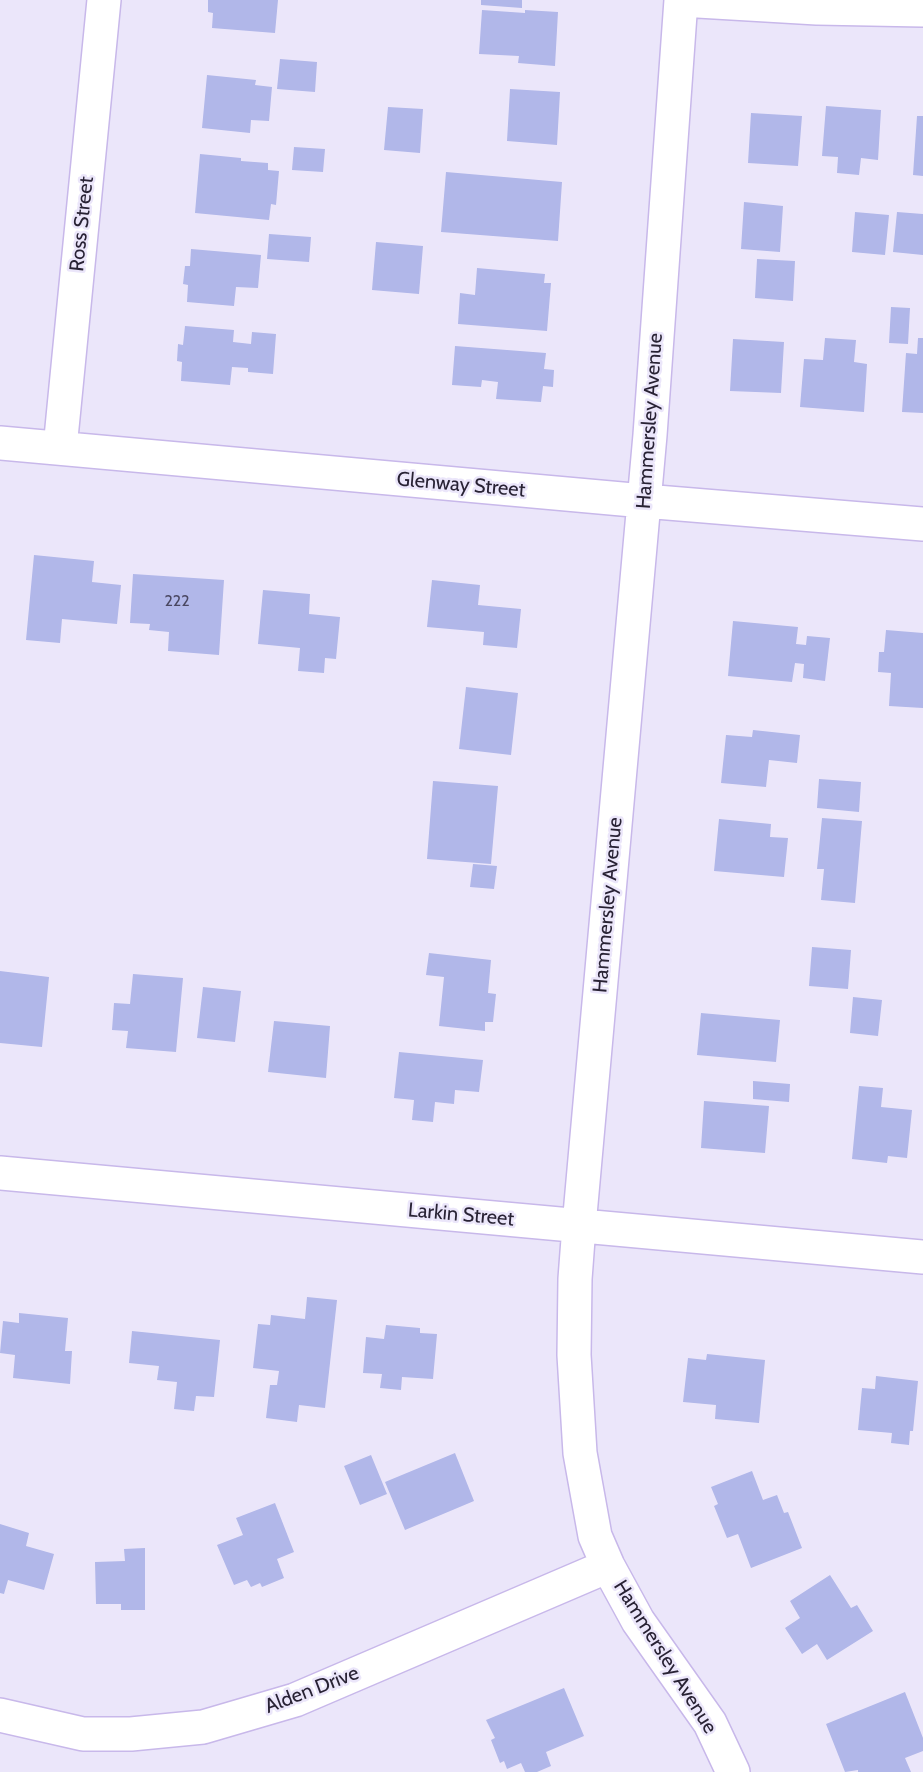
<!DOCTYPE html>
<html>
<head>
<meta charset="utf-8">
<style>
	body { margin:0 }
	canvas { display:block; background:#ebe6fa }
</style>
</head>
<body>
<canvas width="923" height="1772"></canvas>
<script>
const ctx = document.querySelector('canvas').getContext('2d');
ctx.lineJoin = 'round';
function paint(path, color) {
  ctx.fillStyle = color;
  ctx.fill(path, 'evenodd');
}
function trace(path, color, width, dash) {
  ctx.strokeStyle = color;
  ctx.lineWidth = width;
  ctx.lineCap = dash ? 'butt' : 'round';
  ctx.setLineDash(dash || []);
  ctx.stroke(path);
}
function drawText(font, color, halo, rows, align = 'center') {
  ctx.font = font + ' Cabin,sans-serif';
  ctx.lineWidth = 5;
  ctx.setLineDash([]);
  ctx.textBaseline = 'middle';
  ctx.strokeStyle = halo;
  ctx.fillStyle = color;
  for (const [text, x, y, turn = 0] of rows) {
    ctx.save();
    ctx.translate(x, y);
    ctx.rotate((+turn || 0) * Math.PI / 180);
    ctx.textAlign = isNaN(turn) ? turn : align;
    if (halo) ctx.strokeText(text, 0, 0);
    ctx.fillText(text, 0, 0);
    ctx.restore();
  }
}
const building = new Path2D(`
	M 208,0 L 278,0 L 275,33 L 212,28 L 213,13 L 208,12 Z
	M 481,0 L 522,0 L 522,8 L 481,5 Z
	M 482,10 L 525,13 L 525,10 L 558,12 L 555,66 L 518,63 L 519,56 L 479,54 Z
	M 280,59 L 317,62 L 315,92 L 277,89 Z
	M 207,75 L 256,80 L 255,85 L 272,87 L 269,121 L 251,120 L 250,133 L 202,128 Z
	M 510,89 L 560,92 L 557,145 L 507,141 Z
	M 826,106 L 881,110 L 878,160 L 861,158 L 859,175 L 837,173 L 838,157 L 822,156 Z
	M 388,107 L 423,109 L 420,153 L 384,150 Z
	M 751,113 L 802,116 L 798,166 L 748,163 Z
	M 917,116 L 923,116 L 923,176 L 913,175 Z
	M 294,147 L 325,149 L 323,172 L 292,170 Z
	M 200,154 L 241,158 L 241,161 L 268,163 L 268,170 L 279,171 L 276,205 L 271,204 L 269,220 L 195,213 Z
	M 446,172 L 562,182 L 558,241 L 441,232 Z
	M 744,202 L 783,206 L 780,252 L 741,249 Z
	M 855,212 L 889,215 L 885,255 L 852,252 Z
	M 897,212 L 923,214 L 923,255 L 893,252 Z
	M 269,234 L 311,237 L 309,262 L 267,259 Z
	M 376,242 L 423,246 L 419,294 L 372,290 Z
	M 191,249 L 261,255 L 258,288 L 236,287 L 234,306 L 187,302 L 188,285 L 183,284 L 185,266 L 190,266 Z
	M 757,259 L 795,261 L 793,301 L 755,298 Z
	M 477,268 L 545,274 L 544,283 L 551,283 L 547,331 L 458,324 L 460,293 L 475,295 Z
	M 891,307 L 910,308 L 908,344 L 889,343 Z
	M 185,326 L 234,330 L 233,342 L 251,344 L 252,332 L 276,334 L 273,374 L 248,372 L 248,368 L 232,367 L 230,385 L 181,381 L 182,362 L 177,361 L 178,344 L 183,345 Z
	M 825,338 L 856,340 L 854,362 L 867,364 L 864,412 L 800,407 L 804,359 L 823,360 Z
	M 918,338 L 923,338 L 923,413 L 902,412 L 906,353 L 917,354 Z
	M 733,339 L 784,342 L 781,393 L 730,391 Z
	M 455,346 L 546,353 L 544,369 L 554,370 L 553,387 L 543,386 L 541,402 L 496,399 L 498,382 L 482,380 L 481,387 L 452,385 Z
	M 34,555 L 94,561 L 92,582 L 121,585 L 117,624 L 62,619 L 60,643 L 26,640 Z
	M 133,574 L 224,580 L 219,655 L 168,651 L 169,632 L 149,630 L 150,624 L 130,623 Z
	M 432,580 L 480,585 L 478,605 L 521,609 L 517,648 L 483,645 L 484,632 L 427,627 Z
	M 263,590 L 310,594 L 309,614 L 340,617 L 336,659 L 325,658 L 324,673 L 298,671 L 300,648 L 258,644 Z
	M 733,621 L 798,627 L 796,644 L 806,645 L 807,636 L 830,638 L 825,681 L 803,678 L 804,664 L 795,663 L 792,682 L 728,676 Z
	M 886,630 L 923,633 L 923,708 L 889,706 L 891,673 L 878,672 L 879,652 L 884,652 Z
	M 466,687 L 518,693 L 511,755 L 459,749 Z
	M 753,730 L 800,735 L 797,763 L 769,760 L 766,787 L 721,783 L 726,735 L 752,737 Z
	M 819,779 L 861,782 L 859,812 L 817,808 Z
	M 433,781 L 498,786 L 491,864 L 427,859 Z
	M 822,818 L 862,821 L 855,903 L 821,900 L 824,869 L 817,869 Z
	M 719,819 L 771,824 L 770,837 L 788,838 L 784,877 L 714,871 Z
	M 473,864 L 497,866 L 494,889 L 470,887 Z
	M 812,947 L 851,950 L 848,989 L 809,986 Z
	M 429,953 L 491,960 L 488,993 L 496,994 L 493,1022 L 485,1022 L 485,1031 L 439,1026 L 444,977 L 426,975 Z
	M 0,971 L 49,977 L 42,1047 L 0,1043 Z
	M 133,974 L 183,978 L 176,1052 L 126,1048 L 128,1031 L 112,1030 L 114,1003 L 130,1004 Z
	M 203,987 L 241,991 L 235,1042 L 197,1038 Z
	M 853,997 L 882,1000 L 878,1036 L 850,1033 Z
	M 701,1013 L 780,1020 L 776,1062 L 697,1055 Z
	M 274,1021 L 330,1026 L 326,1078 L 268,1072 Z
	M 399,1052 L 483,1060 L 479,1092 L 455,1090 L 454,1104 L 435,1102 L 433,1122 L 412,1120 L 414,1100 L 394,1098 Z
	M 753,1081 L 790,1084 L 789,1102 L 753,1099 Z
	M 859,1086 L 883,1088 L 881,1107 L 912,1110 L 907,1158 L 888,1156 L 887,1163 L 852,1159 Z
	M 704,1101 L 769,1106 L 765,1153 L 701,1148 Z
	M 307,1297 L 337,1300 L 325,1408 L 299,1405 L 297,1422 L 266,1418 L 270,1385 L 277,1385 L 279,1371 L 253,1368 L 258,1324 L 270,1325 L 271,1315 L 305,1319 Z
	M 19,1313 L 68,1318 L 65,1351 L 72,1351 L 70,1384 L 13,1378 L 15,1355 L 0,1353 L 3,1321 L 19,1323 Z
	M 386,1325 L 420,1328 L 420,1333 L 437,1334 L 433,1379 L 402,1377 L 401,1390 L 380,1388 L 382,1374 L 363,1373 L 366,1337 L 384,1339 Z
	M 132,1331 L 220,1340 L 214,1397 L 196,1396 L 194,1411 L 174,1409 L 177,1382 L 157,1380 L 159,1366 L 129,1363 Z
	M 707,1354 L 765,1360 L 759,1423 L 715,1419 L 716,1405 L 683,1402 L 688,1358 L 706,1360 Z
	M 876,1376 L 918,1381 L 913,1431 L 910,1431 L 909,1445 L 891,1443 L 892,1433 L 858,1430 L 862,1388 L 875,1389 Z
	M 455,1453 L 474,1501 L 405,1530 L 385,1482 Z
	M 371,1455 L 387,1494 L 360,1505 L 344,1466 Z
	M 752,1471 L 763,1500 L 777,1495 L 784,1513 L 788,1512 L 802,1548 L 751,1568 L 738,1534 L 727,1538 L 714,1506 L 718,1504 L 711,1487 Z
	M 275,1503 L 294,1552 L 277,1559 L 284,1578 L 262,1587 L 260,1583 L 251,1587 L 247,1580 L 234,1585 L 217,1545 L 243,1535 L 236,1518 Z
	M 0,1524 L 29,1533 L 26,1546 L 54,1554 L 44,1590 L 8,1580 L 4,1594 L 0,1593 Z
	M 145,1548 L 145,1610 L 121,1610 L 121,1604 L 96,1604 L 95,1562 L 125,1561 L 124,1549 Z
	M 830,1575 L 851,1608 L 857,1605 L 873,1631 L 827,1660 L 817,1644 L 802,1654 L 785,1628 L 800,1618 L 790,1601 Z
	M 564,1688 L 584,1736 L 546,1752 L 551,1766 L 537,1772 L 525,1772 L 521,1763 L 507,1769 L 504,1761 L 500,1763 L 491,1740 L 495,1738 L 486,1720 Z
	M 905,1692 L 923,1738 L 923,1751 L 905,1758 L 911,1772 L 858,1772 L 858,1770 L 845,1772 L 826,1724 Z`);
const minor = new Path2D(`
	M 681,0 L 650,435 L 579,1226 L 575,1279 L 574,1355 L 580,1453 L 595,1536 L 608,1566 L 638,1621 L 710,1723 L 733,1772
	M 681,0 L 817,8 L 923,10
	M 0,443 L 644,501 L 923,524
	M 60,448 L 104,0
	M 0,1173 L 923,1257
	M 0,1715 L 83,1734 L 131,1734 L 203,1727 L 295,1700 L 608,1566`);
const numberNames = [
	["222",177,601]
];
const streetNames = [
	["Ross Street",82,224,-84],
	["Hammersley Avenue",650,421,-86],
	["Glenway Street",461,485,5],
	["Hammersley Avenue",608,905,-85],
	["Larkin Street",461,1215,5],
	["Hammersley Avenue",665,1657,58],
	["Alden Drive",312,1690,-21]
];
paint(building, '#b1b7e9');
trace(minor, '#c8b8ea', 36);
trace(minor, '#fff', 33);
drawText('16px', '#4a4761', null, numberNames);
drawText('20px', '#282234', '#ebe6fa', streetNames);
</script>
</body>
</html>
